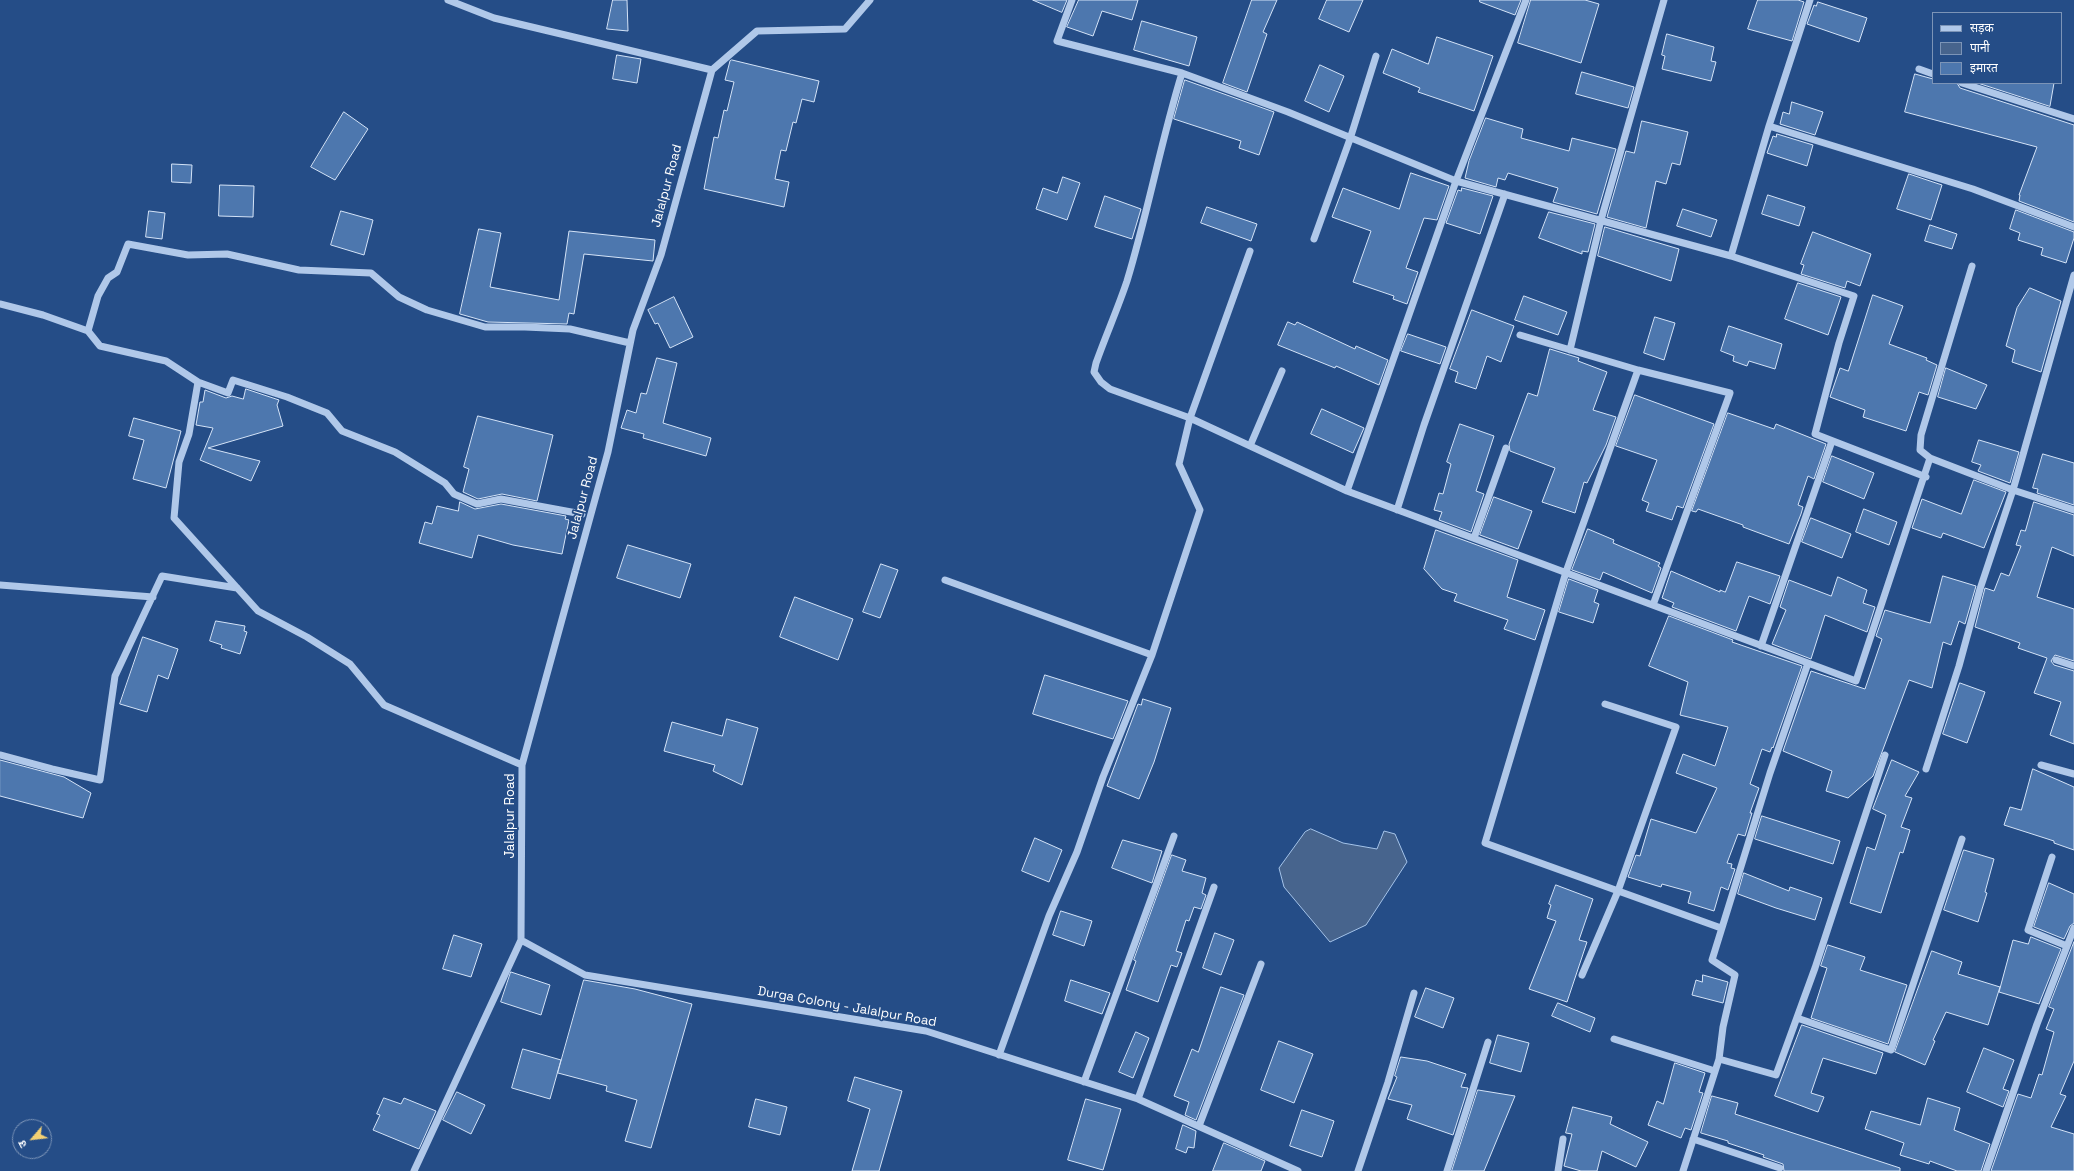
<!DOCTYPE html>
<html>
<head>
<meta charset="utf-8">
<style>
	body { margin:0 }
	#map { position:relative; width:2074px; height:1171px; overflow:hidden; background:#254d87; font-family:"Space Grotesk","Noto Sans Devanagari",sans-serif }
	canvas { display:block }
	.legend { position:absolute; left:1932px; top:12px; width:130px; height:72px; box-sizing:border-box; background:#254d87; border:1px solid #7c94b7; margin:0; padding:5px 7px; list-style:none; font-size:12px; color:#fff }
	.legend li { display:flex; align-items:center; gap:8px; height:20px }
	.legend b { width:20px; border:1px solid #7c94b7 }
	.north { position:absolute; left:12px; top:1119px; width:40px; height:40px; box-sizing:border-box; background:#254d87; border:1px solid #7c94b7; border-radius:50%; rotate:242deg; font-size:11px; font-weight:700; line-height:16px; text-align:center; color:#fff }
	.north::after { content:''; display:block; margin:auto; width:14px; height:18px; background:#f3d174; clip-path:polygon(50% 0,100% 100%,50% 72%,0 100%) }
</style>
</head>
<body>
<div id="map">
<canvas width="2074" height="1171"></canvas>
<ul class="legend">
<li><b style="height:5px;background:#b0c8e9"></b>सड़क</li>
<li><b style="height:11px;background:#47648d"></b>पानी</li>
<li><b style="height:11px;background:#4d77ae"></b>इमारत</li>
</ul>
<div class="north">उ</div>
</div>
<script>
const ctx = document.querySelector('canvas').getContext('2d');
ctx.lineJoin = 'round';
function paint(path, color) {
  ctx.fillStyle = color;
  ctx.fill(path, 'evenodd');
}
function trace(path, color, width, dash) {
  ctx.strokeStyle = color;
  ctx.lineWidth = width;
  ctx.lineCap = dash ? 'butt' : 'round';
  ctx.setLineDash(dash || []);
  ctx.stroke(path);
}
function drawText(font, color, halo, rows, align = 'center') {
  ctx.font = font + ' "Space Grotesk",sans-serif';
  ctx.lineWidth = 3.5;
  ctx.setLineDash([]);
  ctx.textBaseline = 'middle';
  ctx.strokeStyle = halo;
  ctx.fillStyle = color;
  for (const [text, x, y, turn = 0] of rows) {
    ctx.save();
    ctx.translate(x, y);
    ctx.rotate((+turn || 0) * Math.PI / 180);
    ctx.textAlign = isNaN(turn) ? turn : align;
    if (halo) ctx.strokeText(text, 0, 0);
    ctx.fillText(text, 0, 0);
    ctx.restore();
  }
}
const water = new Path2D(`
	M 1311,829 L 1343,843 L 1377,849 L 1384,831 L 1395,834 L 1407,862 L 1366,925 L 1330,942 L 1284,887 L 1279,868 L 1305,832 Z`);
const building = new Path2D(`
	M 613,0 L 627,0 L 628,31 L 607,29 Z
	M 1033,0 L 1067,0 L 1062,12 Z
	M 1079,0 L 1138,0 L 1132,20 L 1102,11 L 1093,36 L 1067,27 Z
	M 1252,0 L 1277,0 L 1263,32 L 1267,34 L 1247,92 L 1223,83 Z
	M 1327,0 L 1363,0 L 1349,32 L 1319,19 Z
	M 1480,0 L 1521,0 L 1515,15 L 1480,2 Z
	M 1531,0 L 1585,0 L 1599,4 L 1581,63 L 1518,43 Z
	M 1758,0 L 1798,0 L 1804,2 L 1792,41 L 1748,29 Z
	M 1818,2 L 1867,18 L 1859,42 L 1807,24 L 1814,5 L 1816,6 Z
	M 1142,21 L 1197,37 L 1189,66 L 1134,50 Z
	M 1667,34 L 1714,47 L 1711,61 L 1716,62 L 1711,81 L 1662,69 L 1665,56 L 1662,55 Z
	M 1437,37 L 1493,56 L 1474,111 L 1418,92 L 1420,88 L 1383,73 L 1392,49 L 1428,64 Z
	M 617,55 L 641,59 L 637,83 L 613,79 Z
	M 732,60 L 819,81 L 814,102 L 802,99 L 796,123 L 793,122 L 786,151 L 781,150 L 775,179 L 789,182 L 784,207 L 704,189 L 714,137 L 718,138 L 724,110 L 727,111 L 734,82 L 725,80 L 730,61 Z
	M 1320,65 L 1344,76 L 1329,112 L 1305,101 Z
	M 1582,72 L 1634,87 L 1628,108 L 1576,94 Z
	M 1915,74 L 1933,79 L 1933,83 L 1957,83 L 1960,88 L 2074,125 L 2074,222 L 2019,201 L 2020,195 L 2019,195 L 2037,147 L 1905,112 Z
	M 1185,80 L 1274,112 L 1259,155 L 1239,148 L 1241,141 L 1174,119 Z
	M 1978,83 L 2054,83 L 2050,106 Z
	M 1792,102 L 1823,112 L 1815,135 L 1780,124 L 1783,112 L 1789,114 Z
	M 344,112 L 368,129 L 335,180 L 311,167 Z
	M 1486,118 L 1523,129 L 1521,138 L 1569,151 L 1572,138 L 1616,149 L 1597,214 L 1553,202 L 1558,188 L 1508,173 L 1505,180 L 1498,178 L 1496,187 L 1465,178 L 1469,161 Z
	M 1642,121 L 1688,132 L 1680,165 L 1672,163 L 1666,184 L 1656,181 L 1646,228 L 1607,217 L 1626,151 L 1634,153 Z
	M 1777,134 L 1813,145 L 1807,166 L 1767,153 L 1773,136 L 1776,137 Z
	M 172,164 L 192,165 L 191,183 L 172,182 Z
	M 1411,173 L 1449,186 L 1437,220 L 1424,218 L 1406,268 L 1418,272 L 1407,304 L 1393,299 L 1394,296 L 1353,282 L 1371,231 L 1332,217 L 1343,188 L 1399,209 Z
	M 1909,174 L 1942,185 L 1931,220 L 1897,209 Z
	M 1063,177 L 1080,183 L 1067,220 L 1036,209 L 1043,188 L 1057,193 Z
	M 220,185 L 254,186 L 253,217 L 219,216 Z
	M 1462,188 L 1493,196 L 1480,234 L 1446,223 L 1458,190 L 1461,191 Z
	M 1768,195 L 1805,207 L 1799,226 L 1762,214 Z
	M 1105,196 L 1141,209 L 1132,239 L 1095,227 Z
	M 1207,207 L 1257,224 L 1251,241 L 1201,223 Z
	M 1683,209 L 1717,220 L 1711,237 L 1677,226 Z
	M 2016,210 L 2074,232 L 2074,238 L 2066,263 L 2041,255 L 2043,248 L 2018,240 L 2020,233 L 2010,229 Z
	M 149,211 L 165,213 L 162,239 L 146,237 Z
	M 341,211 L 373,220 L 364,255 L 331,245 Z
	M 1549,212 L 1595,224 L 1588,252 L 1582,251 L 1582,254 L 1539,238 Z
	M 1930,225 L 1957,234 L 1952,249 L 1925,241 Z
	M 1605,227 L 1679,249 L 1671,281 L 1598,256 Z
	M 479,229 L 501,233 L 490,287 L 559,300 L 569,231 L 655,240 L 653,261 L 584,254 L 574,314 L 569,313 L 567,324 L 488,322 L 460,314 Z
	M 1813,232 L 1871,254 L 1860,286 L 1847,281 L 1845,288 L 1801,274 L 1804,265 L 1801,264 Z
	M 1798,283 L 1841,297 L 1828,335 L 1785,319 Z
	M 2030,288 L 2061,301 L 2041,372 L 2012,362 L 2015,350 L 2006,346 L 2017,308 Z
	M 1873,295 L 1903,306 L 1889,344 L 1927,358 L 1926,360 L 1937,365 L 1928,395 L 1919,392 L 1906,431 L 1863,417 L 1865,410 L 1830,397 L 1840,368 L 1848,371 Z
	M 1524,296 L 1567,312 L 1558,335 L 1515,320 Z
	M 674,297 L 693,337 L 670,348 L 658,323 L 655,324 L 648,310 Z
	M 1472,310 L 1514,326 L 1501,362 L 1487,356 L 1476,389 L 1455,382 L 1458,372 L 1450,369 Z
	M 1655,317 L 1675,323 L 1664,360 L 1644,353 Z
	M 1288,322 L 1295,325 L 1297,322 L 1355,349 L 1356,346 L 1388,360 L 1379,385 L 1336,366 L 1335,368 L 1278,345 Z
	M 1729,326 L 1782,344 L 1775,369 L 1749,361 L 1747,366 L 1733,361 L 1734,356 L 1721,351 Z
	M 1408,334 L 1446,347 L 1440,364 L 1401,351 Z
	M 1550,349 L 1579,358 L 1578,361 L 1607,372 L 1593,410 L 1616,417 L 1606,445 L 1587,483 L 1584,482 L 1575,513 L 1542,502 L 1555,468 L 1510,451 L 1509,444 L 1528,393 L 1537,396 Z
	M 657,358 L 677,363 L 663,423 L 711,438 L 706,456 L 643,438 L 644,434 L 621,428 L 627,410 L 636,413 L 641,393 L 646,394 Z
	M 1946,368 L 1987,385 L 1976,409 L 1938,397 Z
	M 246,389 L 279,400 L 277,405 L 283,426 L 208,448 L 260,461 L 251,481 L 200,460 L 213,428 L 196,425 L 200,402 L 203,402 L 205,390 L 226,398 L 232,396 L 243,399 Z
	M 1635,395 L 1714,424 L 1683,508 L 1677,506 L 1672,520 L 1646,511 L 1649,503 L 1642,500 L 1657,460 L 1616,446 Z
	M 1322,409 L 1364,428 L 1353,453 L 1311,434 Z
	M 1728,413 L 1774,429 L 1776,424 L 1826,444 L 1814,479 L 1808,476 L 1798,505 L 1803,507 L 1801,514 L 1789,544 L 1743,527 L 1743,525 L 1698,509 L 1696,512 L 1692,511 Z
	M 478,416 L 553,435 L 537,501 L 502,494 L 478,499 L 463,492 L 469,469 L 464,467 Z
	M 134,418 L 181,431 L 166,488 L 133,479 L 144,440 L 129,436 Z
	M 1460,424 L 1494,436 L 1476,491 L 1484,494 L 1471,532 L 1439,520 L 1442,512 L 1434,510 L 1439,493 L 1443,494 L 1451,464 L 1447,462 Z
	M 1979,440 L 2019,452 L 2010,483 L 1978,471 L 1981,465 L 1972,462 Z
	M 2043,454 L 2074,463 L 2074,505 L 2037,493 L 2038,489 L 2033,488 Z
	M 1832,456 L 1874,473 L 1864,499 L 1823,482 Z
	M 1974,480 L 2006,492 L 1984,548 L 1943,533 L 1941,538 L 1912,528 L 1922,499 L 1961,514 Z
	M 1494,497 L 1532,511 L 1518,549 L 1480,535 Z
	M 460,502 L 475,509 L 501,504 L 566,516 L 565,519 L 569,520 L 562,554 L 513,545 L 478,535 L 472,558 L 419,543 L 425,522 L 432,524 L 437,506 L 458,511 Z
	M 2034,502 L 2074,515 L 2074,556 L 2052,547 L 2037,597 L 2074,609 L 2074,661 L 2055,655 L 2051,661 L 2054,665 L 2074,671 L 2074,744 L 2050,735 L 2061,702 L 2034,693 L 2047,658 L 2018,648 L 2020,643 L 1975,627 L 1985,588 L 1994,591 L 2001,573 L 2009,576 L 2021,546 L 2016,545 L 2021,530 L 2025,531 Z
	M 1864,509 L 1897,522 L 1889,545 L 1856,532 Z
	M 1811,518 L 1851,534 L 1842,558 L 1802,542 Z
	M 1588,529 L 1614,540 L 1613,543 L 1660,563 L 1658,566 L 1661,568 L 1652,593 L 1603,572 L 1600,580 L 1572,570 Z
	M 1436,530 L 1518,560 L 1507,597 L 1545,610 L 1535,640 L 1504,629 L 1508,620 L 1454,601 L 1457,594 L 1442,589 L 1424,569 Z
	M 628,545 L 691,564 L 680,598 L 617,578 Z
	M 1737,562 L 1780,576 L 1770,604 L 1749,596 L 1736,631 L 1672,607 L 1674,603 L 1662,598 L 1671,571 L 1720,592 L 1720,590 L 1725,592 Z
	M 881,564 L 898,570 L 880,618 L 863,612 Z
	M 1943,576 L 1976,586 L 1965,624 L 1959,621 L 1951,645 L 1943,642 L 1932,688 L 1909,680 L 1873,776 L 1848,798 L 1826,791 L 1832,771 L 1783,751 L 1811,671 L 1865,689 L 1882,639 L 1876,636 L 1885,610 L 1930,623 Z
	M 1838,577 L 1867,590 L 1863,603 L 1875,607 L 1867,632 L 1825,615 L 1811,659 L 1772,644 L 1786,610 L 1780,607 L 1789,580 L 1831,596 Z
	M 1569,579 L 1598,590 L 1594,602 L 1599,604 L 1593,623 L 1559,612 Z
	M 795,597 L 853,619 L 838,660 L 780,637 Z
	M 1669,616 L 1733,640 L 1732,642 L 1802,666 L 1773,748 L 1772,747 L 1770,752 L 1762,749 L 1750,784 L 1759,788 L 1750,813 L 1752,813 L 1745,836 L 1738,834 L 1727,863 L 1732,864 L 1731,868 L 1735,869 L 1728,890 L 1721,887 L 1714,911 L 1688,903 L 1691,892 L 1662,884 L 1661,887 L 1628,877 L 1636,855 L 1640,856 L 1651,819 L 1696,833 L 1717,788 L 1676,773 L 1683,754 L 1715,766 L 1728,727 L 1680,715 L 1688,682 L 1649,666 Z
	M 216,621 L 245,626 L 244,631 L 247,632 L 240,654 L 221,648 L 222,645 L 210,641 Z
	M 143,637 L 178,649 L 168,679 L 158,675 L 147,712 L 120,704 Z
	M 1045,675 L 1128,701 L 1113,739 L 1033,714 Z
	M 1960,683 L 1985,692 L 1967,743 L 1943,734 Z
	M 1143,699 L 1171,708 L 1154,762 L 1139,799 L 1107,786 L 1138,704 L 1141,705 Z
	M 727,719 L 758,728 L 742,785 L 713,771 L 715,765 L 664,751 L 672,722 L 722,736 Z
	M 0,760 L 64,777 L 91,793 L 83,818 L 0,796 Z
	M 1892,760 L 1919,772 L 1905,796 L 1912,798 L 1901,827 L 1910,830 L 1903,853 L 1900,852 L 1881,913 L 1850,903 L 1867,847 L 1875,850 L 1886,815 L 1873,809 Z
	M 2033,769 L 2074,787 L 2074,850 L 2054,843 L 2054,841 L 2004,825 L 2010,807 L 2021,810 Z
	M 1762,816 L 1840,841 L 1833,864 L 1755,839 Z
	M 1035,838 L 1062,850 L 1049,882 L 1022,871 Z
	M 1123,840 L 1162,851 L 1152,883 L 1112,868 Z
	M 1964,850 L 1994,859 L 1985,892 L 1987,893 L 1978,922 L 1944,910 Z
	M 1172,855 L 1186,860 L 1182,871 L 1206,878 L 1202,893 L 1206,895 L 1201,909 L 1194,907 L 1189,921 L 1186,920 L 1176,951 L 1182,953 L 1177,967 L 1171,965 L 1158,1002 L 1126,990 L 1136,961 L 1134,960 Z
	M 1744,873 L 1789,891 L 1790,887 L 1822,898 L 1815,920 L 1776,908 L 1738,894 Z
	M 2049,883 L 2074,894 L 2074,923 L 2070,926 L 2064,939 L 2034,927 Z
	M 1556,885 L 1593,899 L 1579,940 L 1587,942 L 1567,1002 L 1529,989 L 1556,921 L 1547,918 L 1551,905 L 1549,904 Z
	M 1061,911 L 1092,921 L 1084,946 L 1053,935 Z
	M 1215,933 L 1234,940 L 1221,975 L 1203,968 Z
	M 454,935 L 482,944 L 471,977 L 443,969 Z
	M 2031,937 L 2061,949 L 2039,1004 L 1999,992 L 2013,940 L 2028,944 Z
	M 2074,942 L 2074,1061 L 2060,1094 L 2066,1096 L 2051,1127 L 2074,1134 L 2074,1171 L 1991,1171 L 2018,1094 L 2031,1098 L 2039,1074 L 2042,1075 L 2054,1032 L 2046,1029 L 2054,1009 L 2049,1007 Z
	M 1828,945 L 1865,957 L 1860,970 L 1907,985 L 1888,1044 L 1811,1018 L 1827,968 L 1821,966 Z
	M 1932,951 L 1962,962 L 1958,974 L 2000,987 L 1988,1025 L 1946,1012 L 1933,1040 L 1935,1041 L 1925,1065 L 1895,1052 Z
	M 511,972 L 550,985 L 541,1015 L 501,1002 Z
	M 1703,975 L 1728,982 L 1723,1003 L 1692,995 L 1696,980 L 1702,982 Z
	M 584,980 L 635,989 L 692,1004 L 651,1148 L 625,1141 L 637,1100 L 606,1091 L 607,1086 L 558,1073 Z
	M 1071,980 L 1110,993 L 1102,1014 L 1065,1001 Z
	M 1221,987 L 1244,995 L 1196,1120 L 1185,1115 L 1189,1102 L 1174,1096 L 1192,1049 L 1198,1052 Z
	M 1426,988 L 1454,998 L 1443,1028 L 1415,1017 Z
	M 1558,1003 L 1595,1018 L 1590,1032 L 1552,1016 Z
	M 1802,1025 L 1883,1053 L 1876,1074 L 1823,1058 L 1811,1093 L 1824,1097 L 1818,1112 L 1775,1096 Z
	M 1136,1032 L 1149,1038 L 1133,1078 L 1119,1072 Z
	M 1498,1035 L 1529,1043 L 1521,1072 L 1490,1063 Z
	M 1279,1041 L 1313,1054 L 1294,1103 L 1261,1090 Z
	M 1984,1048 L 2014,1060 L 2003,1089 L 2009,1091 L 2003,1107 L 1967,1092 Z
	M 523,1049 L 561,1060 L 550,1099 L 512,1088 Z
	M 1401,1057 L 1427,1061 L 1466,1074 L 1461,1087 L 1468,1088 L 1453,1135 L 1407,1119 L 1412,1105 L 1388,1099 L 1397,1077 L 1395,1076 Z
	M 1675,1063 L 1705,1073 L 1699,1092 L 1703,1093 L 1691,1130 L 1685,1128 L 1681,1138 L 1648,1125 L 1657,1101 L 1663,1104 Z
	M 855,1077 L 902,1091 L 879,1171 L 852,1171 L 870,1109 L 848,1101 Z
	M 1478,1090 L 1515,1096 L 1484,1171 L 1452,1171 Z
	M 457,1092 L 485,1105 L 471,1134 L 443,1120 Z
	M 1712,1096 L 1738,1103 L 1735,1114 L 1900,1168 L 1900,1171 L 1784,1171 L 1783,1164 L 1763,1157 L 1764,1155 L 1728,1143 L 1728,1141 L 1701,1133 Z
	M 384,1098 L 401,1104 L 404,1098 L 436,1111 L 419,1149 L 373,1130 L 380,1115 L 377,1114 Z
	M 1928,1098 L 1960,1108 L 1954,1130 L 1990,1144 L 1981,1171 L 1957,1171 L 1930,1161 L 1929,1164 L 1900,1155 L 1904,1143 L 1865,1129 L 1871,1111 L 1920,1125 Z
	M 756,1099 L 787,1107 L 780,1135 L 749,1127 Z
	M 1086,1099 L 1121,1109 L 1103,1170 L 1068,1160 Z
	M 1573,1107 L 1612,1117 L 1610,1124 L 1648,1142 L 1636,1167 L 1602,1151 L 1597,1171 L 1581,1171 L 1564,1166 L 1572,1134 L 1566,1133 Z
	M 1302,1110 L 1334,1121 L 1322,1157 L 1290,1146 Z
	M 1183,1125 L 1196,1131 L 1194,1148 L 1188,1147 L 1186,1153 L 1176,1149 Z
	M 1224,1143 L 1265,1161 L 1261,1171 L 1213,1171 Z`);
const minor = new Path2D(`
	M 448,0 L 494,18 L 712,70
	M 1072,0 L 1057,41 L 1182,73 L 1288,112 L 1456,181 L 1731,256 L 1854,296 L 1839,343 L 1815,434 L 1926,477
	M 1526,0 L 1456,181 L 1347,491 L 1808,663 L 1770,773 L 1712,960 L 1735,975 L 1723,1027 L 1719,1059 L 1683,1171
	M 1919,69 L 1933,74
	M 712,70 L 757,31 L 845,29 L 870,0
	M 1182,73 C 1161,141 1148,212 1127,281 C 1118,308 1106,335 1096,363 L 1094,372 L 1101,382 L 1110,389 L 1190,418 L 1347,491
	M 1962,83 L 2074,119
	M 1769,126 L 1973,189 L 2074,227
	M 1314,239 L 1350,139 L 1376,56
	M 1731,256 L 1769,126 L 1810,0
	M 1972,266 L 1921,435 L 1920,450 L 1930,458 L 2013,490 L 2074,510
	M 0,304 L 43,315 L 88,331 L 100,346 L 166,361 L 198,382 L 228,393 L 233,380 L 287,397 L 327,413 L 342,431 L 395,452 L 445,483 L 454,494 L 477,504 L 501,499 L 582,514
	M 88,331 L 98,296 L 108,278 L 117,272 L 128,244 L 188,255 L 227,254 L 299,270 L 371,273 L 399,297 L 427,310 L 485,327 L 525,327 L 570,329 L 630,343
	M 1520,335 L 1638,370 L 1730,393 L 1653,605
	M 1570,350 L 1601,220 L 1664,0
	M 1638,370 L 1566,572 L 1485,843 L 1721,928
	M 198,382 L 189,434 L 179,462 L 174,518 L 258,611 L 307,637 L 350,664 L 384,705 L 522,765
	M 1250,446 L 1282,371
	M 1397,510 L 1424,425 L 1505,194
	M 1474,538 L 1506,448
	M 945,580 L 1152,655
	M 0,585 L 153,597
	M 1761,646 L 1832,441
	M 2056,660 L 2074,666
	M 1808,663 L 1856,681 L 1930,458
	M 0,755 L 52,769 L 100,780 L 115,676 L 162,576 L 237,588
	M 2041,765 L 2074,774
	M 1926,769 L 1959,666 L 1980,589 L 2013,490 L 2074,275
	M 2052,857 L 2028,930 L 2067,946
	M 521,940 L 585,975 L 926,1031 L 1138,1099 L 1298,1171
	M 1582,975 L 1618,891 L 1676,727 L 1605,704
	M 1797,1018 L 1891,1050 L 1962,839
	M 1614,1039 L 1715,1071
	M 999,1055 L 1049,916 L 1077,852 L 1103,777 L 1152,655 L 1200,510 L 1179,464 L 1190,418 L 1250,251
	M 1719,1059 L 1776,1075 L 1815,968 L 1885,755
	M 1084,1082 L 1174,836
	M 1138,1099 L 1214,887
	M 1199,1126 L 1261,964
	M 1693,1139 L 1780,1168
	M 414,1171 L 521,940 L 522,765 L 608,452 L 633,330 L 661,255 L 712,70
	M 1358,1171 L 1388,1082 L 1414,993
	M 1447,1171 L 1488,1042
	M 1558,1171 L 1563,1139
	M 1986,1171 L 2037,1024 L 2074,928`);
const streetNames = [
	["Jalalpur Road",667,186,-75],
	["Jalalpur Road",583,498,-75],
	["Jalalpur Road",510,816,-90],
	["Durga Colony - Jalalpur Road",847,1007,10]
];
paint(water, '#47648d');
trace(water, '#a4c3e9', 1);
paint(building, '#4d77ae');
trace(building, '#d4e3f7', 1);
trace(minor, '#b0c8e9', 7);
drawText('13px', '#fff', '#254d87', streetNames);
</script>
</body>
</html>
